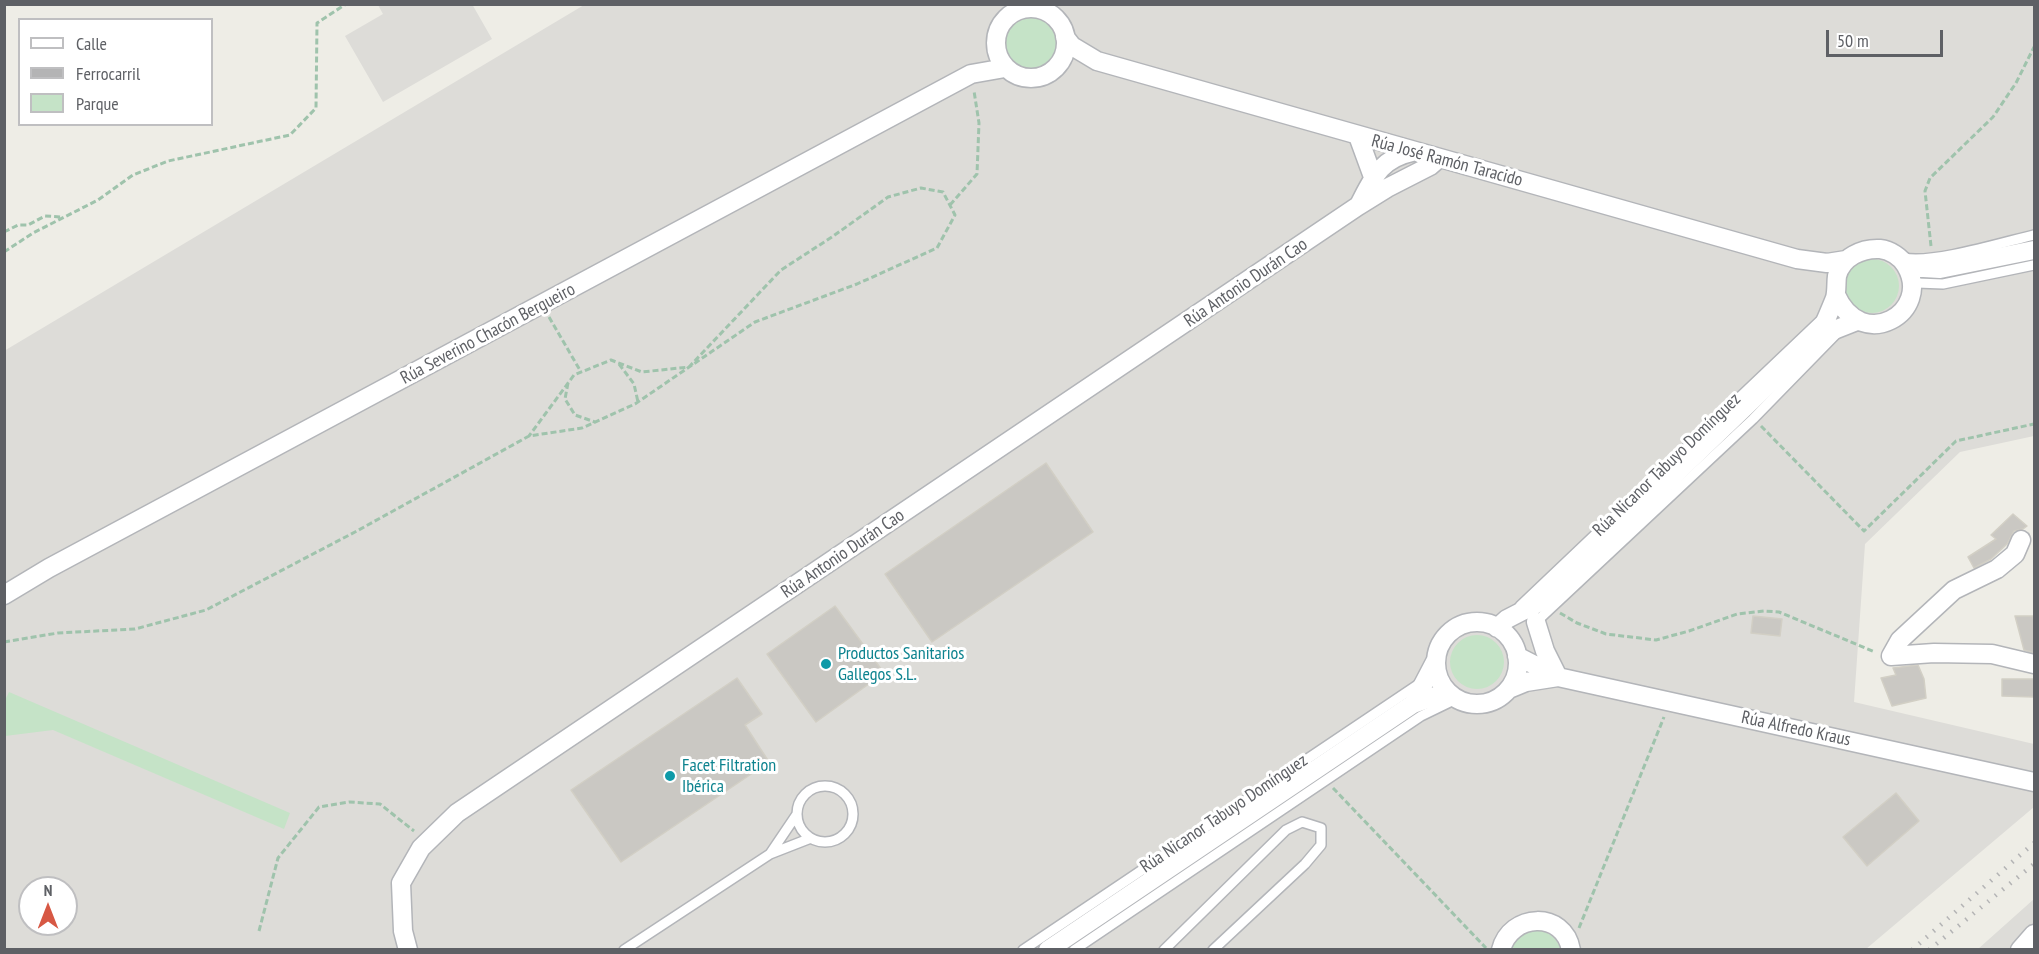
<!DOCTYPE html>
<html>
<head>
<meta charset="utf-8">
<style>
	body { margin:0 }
	#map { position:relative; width:2039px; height:954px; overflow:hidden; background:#eeede6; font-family:"PT Sans Narrow",sans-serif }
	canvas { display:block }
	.frame { position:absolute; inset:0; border:6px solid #5e6065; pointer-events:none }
	.legend { position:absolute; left:18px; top:18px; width:195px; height:108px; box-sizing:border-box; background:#fff; border:2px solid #bfbfc1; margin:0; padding:8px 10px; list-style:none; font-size:18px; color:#5e6065 }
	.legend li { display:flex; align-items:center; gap:12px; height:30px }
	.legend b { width:30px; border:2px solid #bfbfc1 }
	.north { position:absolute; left:18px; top:876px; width:60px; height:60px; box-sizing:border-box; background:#fff; border:2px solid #bfbfc1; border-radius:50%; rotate:0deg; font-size:16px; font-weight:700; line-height:24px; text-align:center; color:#5e6065 }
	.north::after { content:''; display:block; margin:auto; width:21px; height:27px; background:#d75844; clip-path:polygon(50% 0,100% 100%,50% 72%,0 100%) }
	.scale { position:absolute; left:1826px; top:30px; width:117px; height:27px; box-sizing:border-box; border:3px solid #5e6065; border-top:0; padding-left:8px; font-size:18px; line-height:21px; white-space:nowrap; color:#5e6065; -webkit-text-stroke:4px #fff; paint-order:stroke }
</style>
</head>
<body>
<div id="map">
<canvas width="2039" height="954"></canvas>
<div class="frame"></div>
<ul class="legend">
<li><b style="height:8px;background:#fff"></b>Calle</li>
<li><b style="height:8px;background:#b4b4b5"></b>Ferrocarril</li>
<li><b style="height:16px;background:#c5e3c7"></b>Parque</li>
</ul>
<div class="north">N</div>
<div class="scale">50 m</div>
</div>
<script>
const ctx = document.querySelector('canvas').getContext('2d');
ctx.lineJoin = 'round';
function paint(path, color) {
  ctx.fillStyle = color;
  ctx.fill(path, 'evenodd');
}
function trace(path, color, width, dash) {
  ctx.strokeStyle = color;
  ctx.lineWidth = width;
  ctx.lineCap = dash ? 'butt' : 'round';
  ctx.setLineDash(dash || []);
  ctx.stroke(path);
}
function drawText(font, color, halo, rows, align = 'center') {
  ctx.font = font + ' "PT Sans Narrow",sans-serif';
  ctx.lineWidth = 6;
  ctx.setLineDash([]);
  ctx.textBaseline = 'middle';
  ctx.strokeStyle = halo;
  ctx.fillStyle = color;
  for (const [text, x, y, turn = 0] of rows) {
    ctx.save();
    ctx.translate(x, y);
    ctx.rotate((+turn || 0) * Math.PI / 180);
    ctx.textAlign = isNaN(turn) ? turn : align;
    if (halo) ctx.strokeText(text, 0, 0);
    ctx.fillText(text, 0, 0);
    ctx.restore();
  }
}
const industrial = new Path2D(`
	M 472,4 L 492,39 L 383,102 L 345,36 L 383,14 L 378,5 Z
	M 584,5 L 2034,5 L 2034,436 L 1960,452 L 1865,544 L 1854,702 L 2034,744 L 2034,807 L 1866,949 L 5,949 L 4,351 ZM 30,888 L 66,888 L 66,924 L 30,924 Z
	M 2034,899 L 2034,949 L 1978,949 Z`);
const green = new Path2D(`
	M1004 44a27 27 0 1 1 54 0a27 27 0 1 1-54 0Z
	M1845 286a27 27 0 1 1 54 0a27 27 0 1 1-54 0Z
	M1450 662a27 27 0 1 1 54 0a27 27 0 1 1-54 0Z
	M 9,692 L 290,813 L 284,829 L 53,730 L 5,736 L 5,700 Z
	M 1530,930 C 1545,929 1556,935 1561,950 L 1510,950 C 1515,939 1519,935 1530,930 Z`);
const building = new Path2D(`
	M 1046,463 L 1093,532 L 932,642 L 885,574 Z
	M 2013,514 L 2027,526 L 2023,529 L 2014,531 L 2007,544 L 1991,559 L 1974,568 L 1968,557 L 1996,539 L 1991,535 Z
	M 835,606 L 884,673 L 816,722 L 767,654 Z
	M 1753,616 L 1782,619 L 1780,636 L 1751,633 Z
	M 2015,616 L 2033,616 L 2034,622 L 2034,653 L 2024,650 Z
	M 1918,665 L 1924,679 L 1926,698 L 1892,706 L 1881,678 L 1896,675 L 1893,668 Z
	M 737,678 L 762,714 L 745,725 L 769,762 L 621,862 L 571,790 Z
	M 2002,679 L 2034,679 L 2034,697 L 2002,696 Z
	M 1896,793 L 1919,821 L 1867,866 L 1843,837 Z`);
const path = new Path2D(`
	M 950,205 L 977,174 L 979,123 L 974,91
	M 4,232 L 18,225 L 28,225 L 45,216 L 62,217
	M 1931,246 L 1925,191 L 1930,178 L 1993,117 L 2016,83 L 2034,47
	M 4,252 L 33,233 L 98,200 L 133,175 L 168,161 L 290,135 L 316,108 L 317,23 L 346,4
	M 549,317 L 581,372
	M 619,364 L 634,384 L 638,402
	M 568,383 L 565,399 L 575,415 L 595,422
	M 1761,426 L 1864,531 L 1956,441 L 2034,424
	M 1560,613 L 1577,623 L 1606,634 L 1656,640 L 1689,631 L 1737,614 L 1764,611 L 1779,612 L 1875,652
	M 4,642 L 58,633 L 135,629 L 206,610 L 355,532 L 529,436 L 582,428 L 635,404 L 755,322 L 857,284 L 937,248 L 955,215 L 943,192 L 921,188 L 888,197 L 832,237 L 781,270 L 689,367 L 642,372 L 611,360 L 574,375 L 529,436
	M 1333,788 L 1486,948
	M 1579,928 L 1664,717
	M 259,931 L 278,858 L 319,807 L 349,802 L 380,804 L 414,831`);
const lane = new Path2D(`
	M 1904,258 C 1933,264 2004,242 2034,235
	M 1917,283 L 1943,284 L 2034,265
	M 1520,606 L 1823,318
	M 1536,622 L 1753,419 L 1837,333
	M797 814a28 28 0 1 1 56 0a28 28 0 1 1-56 0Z
	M 770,854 L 797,814
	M 624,950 L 770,854 L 811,838
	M 1023,950 L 1419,684
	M 1074,950 L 1421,716 L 1456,699
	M 1164,950 L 1286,830 L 1302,822 L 1321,828 L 1321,845 L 1305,864 L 1213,950`);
const street = new Path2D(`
	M996 43a35 35 0 1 1 70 0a35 35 0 1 1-70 0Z
	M 1065,37 L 1072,46 L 1097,61 L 1797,259 L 1827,263 L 1846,260
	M 1358,136 L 1373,177
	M 1359,205 C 1373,178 1380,159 1412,152
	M 1907,267 L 1940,269 L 2034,250
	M 1819,336 C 1824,324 1830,311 1835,298 C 1837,291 1836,283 1837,276 C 1842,257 1862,248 1880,249 C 1890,250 1901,257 1906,266 C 1933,312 1862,354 1836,295
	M 4,595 L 49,568 L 971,74 L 1005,68
	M 1536,622 L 1545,651 L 1558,677
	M1436 663a41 41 0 1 1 82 0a41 41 0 1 1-82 0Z
	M 1497,628 L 1507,619 L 1544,600 L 1819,336 L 1857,321
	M 1517,656 L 1558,677 L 2034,782
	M 1891,656 L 1900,640 L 1954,590 L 1997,569 L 2015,554 L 2021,540
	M 1891,656 L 1934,653 L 1992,654 L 2034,664
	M 1509,689 L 1526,682 L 1558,677
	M 1413,704 L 1436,660
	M 408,950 L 403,931 L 401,883 L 421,848 L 457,813 L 1358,206 L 1387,188 L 1430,166 L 1438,159
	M 1048,950 L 1413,704 L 1447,692
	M 1501,950 C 1510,913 1564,910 1571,950
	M 2020,950 L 2034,934`);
const rail = new Path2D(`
	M 1912,950 L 2034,843
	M 1929,950 L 2034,864`);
const markers = [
	[826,664,6,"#0f9aa8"],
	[670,776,6,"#0f9aa8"]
];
const streetNames = [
	["Rúa José Ramón Taracido",1447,161,15],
	["Rúa Antonio Durán Cao",1246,283,-34],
	["Rúa Severino Chacón Bergueiro",488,334,-28],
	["Rúa Nicanor Tabuyo Domínguez",1667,465,-44],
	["Rúa Antonio Durán Cao",843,554,-34],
	["Rúa Alfredo Kraus",1796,729,12],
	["Rúa Nicanor Tabuyo Domínguez",1224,814,-34]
];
const cultureNames = [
	["Productos Sanitarios",838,654],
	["Gallegos S.L.",838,675],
	["Facet Filtration",682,766],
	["Ibérica",682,787]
];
paint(industrial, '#dddcd8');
paint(green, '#c5e3c7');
paint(building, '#cac8c3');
trace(building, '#d2cfc5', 1.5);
trace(lane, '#b3b5b9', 12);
trace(street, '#b3b5b9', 21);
trace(path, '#9fc3ac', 3, [6, 3]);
trace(lane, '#fff', 9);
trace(street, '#fff', 18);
trace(rail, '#b4b4b5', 4.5, [1.5, 8]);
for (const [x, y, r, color] of markers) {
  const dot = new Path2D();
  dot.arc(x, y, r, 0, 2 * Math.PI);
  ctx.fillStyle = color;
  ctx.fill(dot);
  trace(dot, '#fff', 2);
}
drawText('18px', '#5e6065', '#fff', streetNames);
drawText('18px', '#0d838f', '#fff', cultureNames, 'left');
</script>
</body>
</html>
